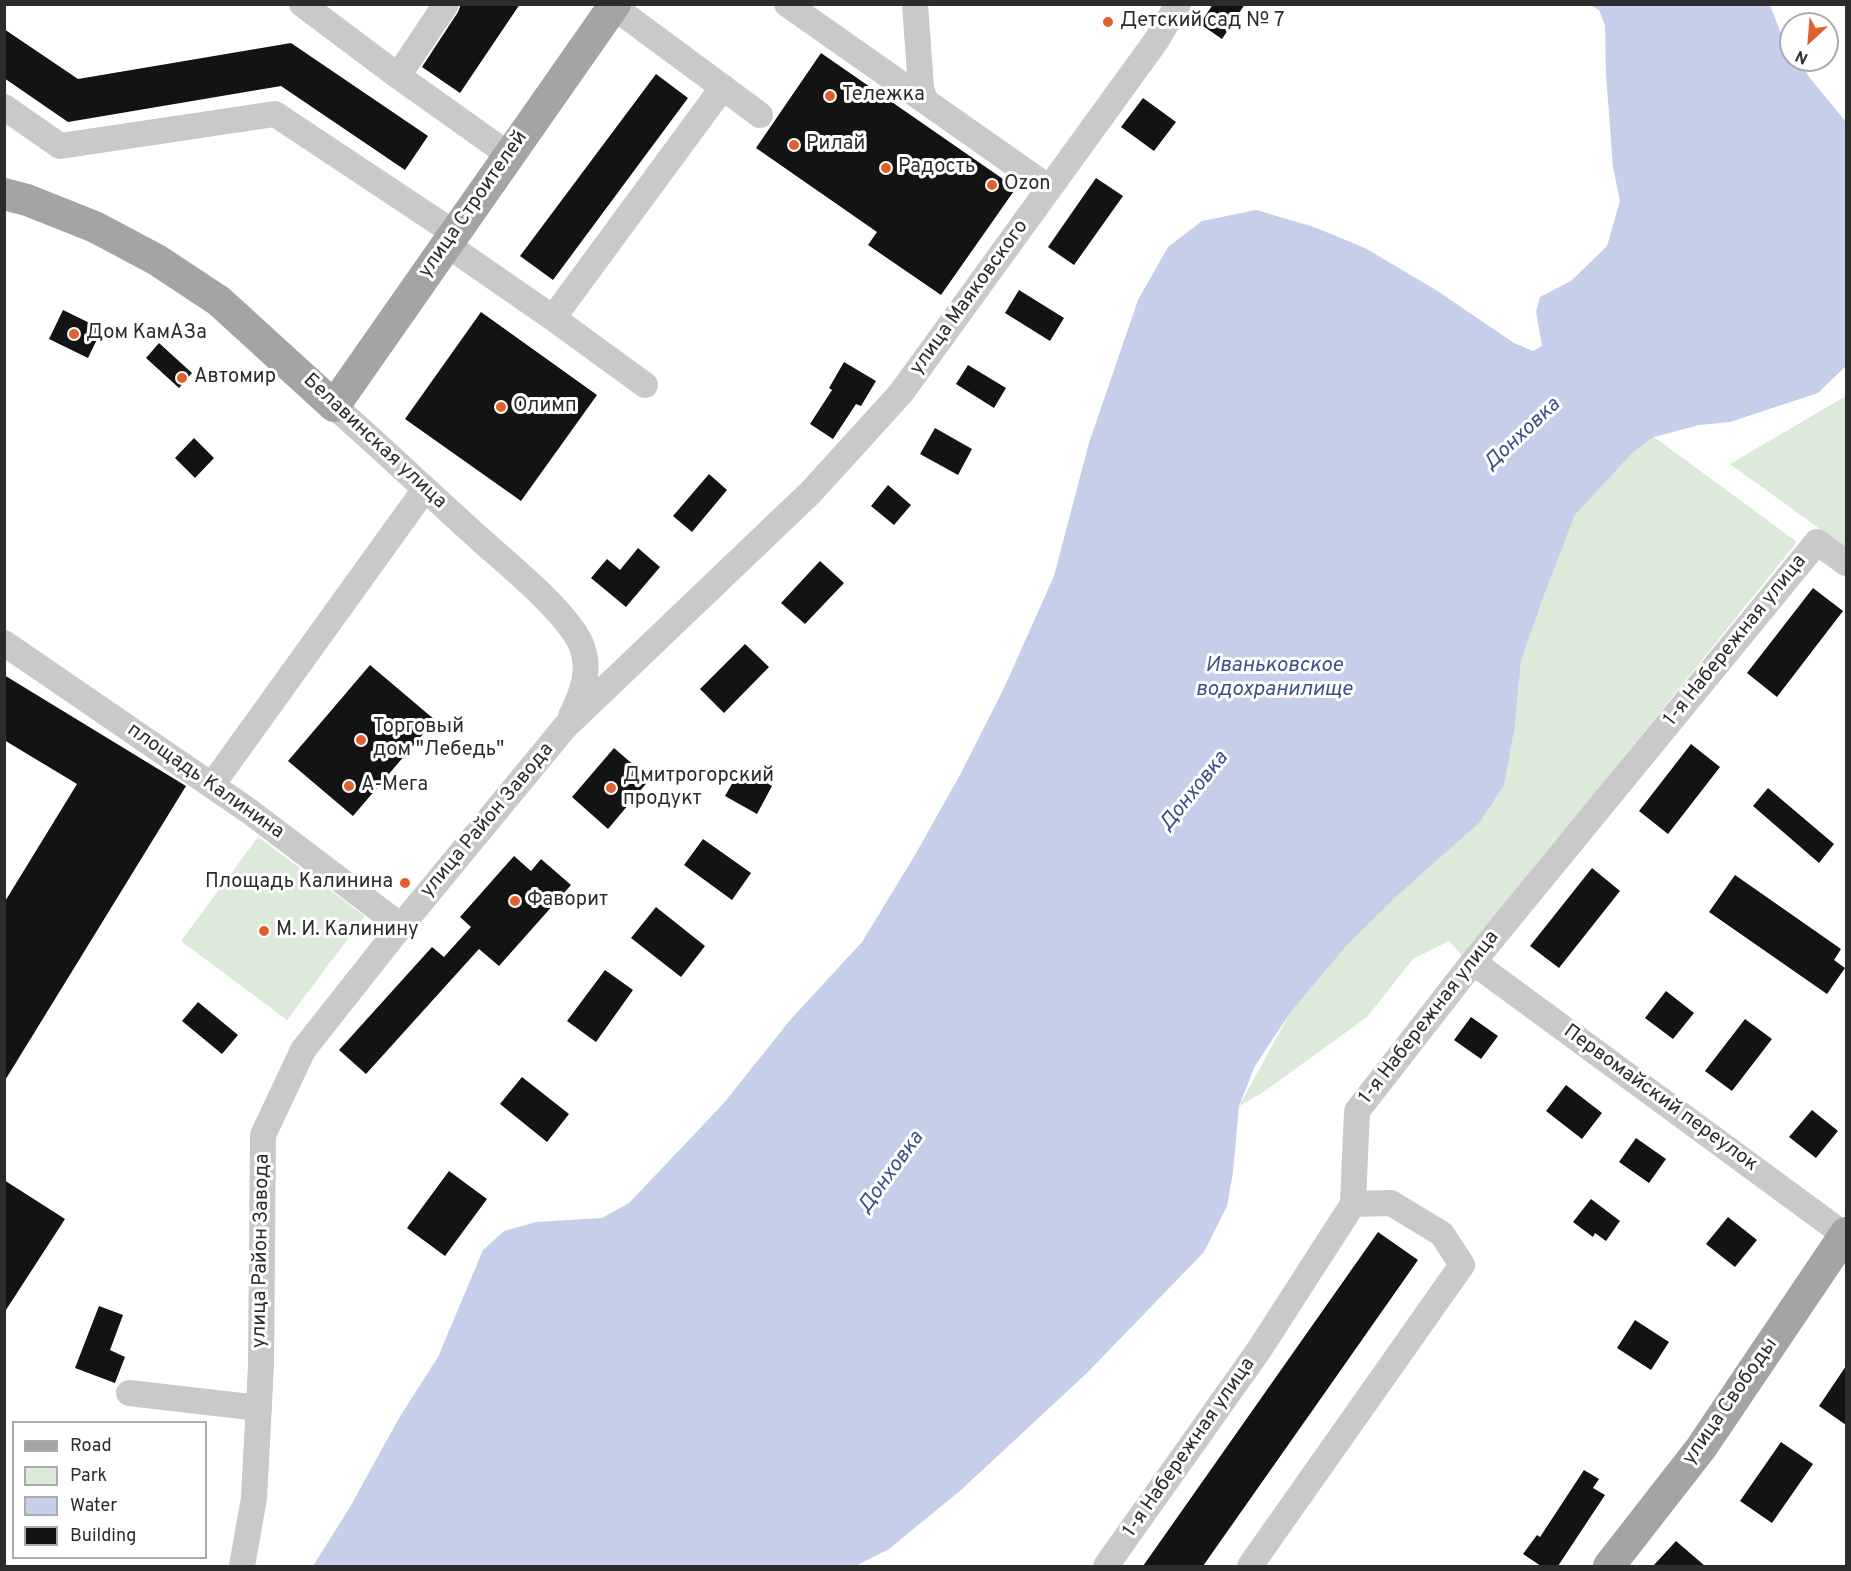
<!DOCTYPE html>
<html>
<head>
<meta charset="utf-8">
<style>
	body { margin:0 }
	#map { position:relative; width:1851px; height:1571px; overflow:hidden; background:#fff; font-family:Overpass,sans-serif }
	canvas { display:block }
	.frame { position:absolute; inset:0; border:6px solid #2c2c2c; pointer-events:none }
	.legend { position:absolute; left:12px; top:1421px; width:195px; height:138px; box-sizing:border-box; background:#fff; border:2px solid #ababab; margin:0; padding:8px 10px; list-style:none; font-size:18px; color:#2c2c2c }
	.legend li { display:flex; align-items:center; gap:12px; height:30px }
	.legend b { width:30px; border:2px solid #ababab }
	.north { position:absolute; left:1779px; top:12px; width:60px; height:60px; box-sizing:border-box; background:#fff; border:2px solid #ababab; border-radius:50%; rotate:206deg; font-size:16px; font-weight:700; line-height:24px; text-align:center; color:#2c2c2c }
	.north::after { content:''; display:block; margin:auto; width:21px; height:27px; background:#e16030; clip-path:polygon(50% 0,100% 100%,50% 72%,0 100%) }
</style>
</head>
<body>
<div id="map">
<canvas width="1851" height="1571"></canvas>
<div class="frame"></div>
<ul class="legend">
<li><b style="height:8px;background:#a4a4a4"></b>Road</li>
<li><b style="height:16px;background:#dcead9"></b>Park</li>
<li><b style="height:16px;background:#c5cfea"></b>Water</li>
<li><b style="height:16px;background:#131313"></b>Building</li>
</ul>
<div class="north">N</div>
</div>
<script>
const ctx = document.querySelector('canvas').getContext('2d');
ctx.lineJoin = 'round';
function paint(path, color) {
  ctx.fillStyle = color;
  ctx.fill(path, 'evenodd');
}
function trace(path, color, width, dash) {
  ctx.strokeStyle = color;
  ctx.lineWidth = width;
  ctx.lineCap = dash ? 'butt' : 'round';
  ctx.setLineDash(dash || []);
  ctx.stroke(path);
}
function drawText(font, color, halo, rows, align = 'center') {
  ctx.font = font + ' Overpass,sans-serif';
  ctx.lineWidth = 6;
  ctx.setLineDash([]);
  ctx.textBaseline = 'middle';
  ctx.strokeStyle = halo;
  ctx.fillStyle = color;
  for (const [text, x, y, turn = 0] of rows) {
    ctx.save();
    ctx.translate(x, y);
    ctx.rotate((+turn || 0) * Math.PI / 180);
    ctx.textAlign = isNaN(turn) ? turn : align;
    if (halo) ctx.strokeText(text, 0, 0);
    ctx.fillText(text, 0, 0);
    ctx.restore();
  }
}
const green = new Path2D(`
	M 1846,396 L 1846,548 L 1730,464 Z
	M 1654,437 L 1797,542 L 1463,957 L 1449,941 L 1413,959 L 1367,1017 L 1262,1093 L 1239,1106 L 1290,1013 L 1346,945 L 1400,893 L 1515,725 L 1521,661 L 1543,598 L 1575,515 L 1633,451 Z
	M 258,837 L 365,916 L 287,1020 L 181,941 Z`);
const water = new Path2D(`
	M 1590,5 L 1770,5 L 1780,31 L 1791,49 L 1791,60 L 1798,60 L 1810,78 L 1846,122 L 1846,366 L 1818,393 L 1730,422 L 1699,425 L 1654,437 L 1633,452 L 1575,515 L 1543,598 L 1521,661 L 1515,725 L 1504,785 L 1480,822 L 1400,893 L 1346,946 L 1290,1013 L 1255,1066 L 1239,1106 L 1233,1172 L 1227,1206 L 1204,1252 L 1087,1373 L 961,1490 L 889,1549 L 855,1566 L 313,1566 L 350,1507 L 399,1418 L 438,1357 L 483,1250 L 504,1231 L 536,1222 L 602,1218 L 629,1203 L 723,1104 L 791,1019 L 862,942 L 915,855 L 961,773 L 1004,688 L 1054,576 L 1089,443 L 1138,300 L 1168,247 L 1202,221 L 1256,210 L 1314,227 L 1365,248 L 1436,290 L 1514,343 L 1533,351 L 1542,346 L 1536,312 L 1540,297 L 1571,281 L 1607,246 L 1620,201 L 1613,167 L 1606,75 L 1605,25 L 1599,10 Z`);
const building = new Path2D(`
	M 461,4 L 520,4 L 460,93 L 422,67 L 458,12 Z
	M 1213,4 L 1245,4 L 1222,39 L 1200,24 Z
	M 4,29 L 78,79 L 291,43 L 428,136 L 405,170 L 281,86 L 68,122 L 4,78 Z
	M 821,53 L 1016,188 L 941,295 L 868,245 L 877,232 L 756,148 Z
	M 656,74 L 688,98 L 553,280 L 520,256 Z
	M 1143,98 L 1176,122 L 1154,151 L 1121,127 Z
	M 1096,178 L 1123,196 L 1074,265 L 1048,247 Z
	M 1019,290 L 1064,318 L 1050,341 L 1005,313 Z
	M 63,310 L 102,329 L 88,358 L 49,339 Z
	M 481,312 L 597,395 L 521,501 L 405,419 Z
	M 159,343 L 192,373 L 179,388 L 146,358 Z
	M 844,362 L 876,381 L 861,406 L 856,404 L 833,439 L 810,424 L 832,390 L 829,388 Z
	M 968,365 L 1006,388 L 994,408 L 956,384 Z
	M 935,428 L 972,449 L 958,475 L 920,454 Z
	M 194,438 L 214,458 L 195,478 L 175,458 Z
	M 709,474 L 727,490 L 692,532 L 673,516 Z
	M 888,485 L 911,505 L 894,525 L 871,506 Z
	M 638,548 L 660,567 L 626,607 L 591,578 L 607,559 L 620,570 Z
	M 820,561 L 844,583 L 805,624 L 781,603 Z
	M 1813,588 L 1843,611 L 1777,697 L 1747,673 Z
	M 745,644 L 769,667 L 724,713 L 700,689 Z
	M 370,665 L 435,720 L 353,816 L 288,761 Z
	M 4,675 L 186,786 L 4,1082 L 4,903 L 77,784 L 4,740 Z
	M 1691,744 L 1720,767 L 1668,834 L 1639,811 Z
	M 614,748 L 650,779 L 608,829 L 572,797 Z
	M 741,768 L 772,786 L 757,814 L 725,796 Z
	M 1768,788 L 1834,844 L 1819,863 L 1753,806 Z
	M 703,839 L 751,873 L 732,900 L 684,865 Z
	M 514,856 L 531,871 L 541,859 L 571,885 L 499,966 L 479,949 L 366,1074 L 339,1050 L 432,947 L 444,957 L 471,927 L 460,917 Z
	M 1592,868 L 1620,891 L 1559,968 L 1530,946 Z
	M 1735,875 L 1841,949 L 1834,960 L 1845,968 L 1827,994 L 1709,912 Z
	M 656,907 L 705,946 L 681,977 L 631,938 Z
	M 605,970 L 633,990 L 596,1042 L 567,1021 Z
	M 1666,991 L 1694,1013 L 1673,1039 L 1645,1018 Z
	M 198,1002 L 238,1035 L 222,1054 L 182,1021 Z
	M 1471,1017 L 1498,1036 L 1481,1059 L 1454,1040 Z
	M 1745,1019 L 1772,1039 L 1732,1091 L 1705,1071 Z
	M 522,1077 L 569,1114 L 547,1142 L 500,1104 Z
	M 1566,1085 L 1602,1113 L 1582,1139 L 1546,1111 Z
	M 1812,1110 L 1838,1131 L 1816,1158 L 1789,1137 Z
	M 1636,1138 L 1666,1159 L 1649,1183 L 1619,1162 Z
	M 449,1171 L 487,1199 L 445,1256 L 407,1228 Z
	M 4,1180 L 65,1219 L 4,1313 Z
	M 1591,1199 L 1620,1221 L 1606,1241 L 1595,1233 L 1593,1237 L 1573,1222 Z
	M 1728,1217 L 1757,1240 L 1735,1267 L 1706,1244 Z
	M 1378,1232 L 1418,1260 L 1324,1394 L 1203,1566 L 1143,1566 Z
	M 99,1306 L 123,1315 L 110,1350 L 125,1357 L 115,1383 L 75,1368 Z
	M 1635,1320 L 1669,1342 L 1651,1370 L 1617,1348 Z
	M 1846,1366 L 1846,1425 L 1819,1406 Z
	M 1781,1442 L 1813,1464 L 1772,1523 L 1740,1501 Z
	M 1584,1470 L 1599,1479 L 1593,1488 L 1605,1495 L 1558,1566 L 1541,1566 L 1523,1554 L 1537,1535 L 1540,1537 Z
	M 1676,1541 L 1705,1566 L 1653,1566 Z`);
const minor = new Path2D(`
	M 302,4 L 398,76
	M 446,4 L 398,76 L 509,155
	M 787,4 L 1049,188
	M 915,4 L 921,88 L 925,101
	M 614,7 L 760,115
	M 4,107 L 60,146 L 275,114 L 454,233
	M 446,244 L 553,318 L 723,87
	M 553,318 L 645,385
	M 334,406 C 384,450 432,496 482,541 C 510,566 564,610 580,642 C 592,668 583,692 571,716
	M 4,643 L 249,811 L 401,926
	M 212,785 L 425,489
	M 1473,962 L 1846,1236
	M 129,1393 L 259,1408
	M 242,1566 L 254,1498 L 261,1365 L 263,1135 L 303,1050 L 401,926 L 565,727 L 811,492 L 901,393 L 1156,41 L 1178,4
	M 1106,1566 L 1259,1350 L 1353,1204 L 1357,1111 L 1473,962 L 1817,542 L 1846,563
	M 1250,1566 L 1462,1265 L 1442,1234 L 1391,1203 L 1353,1204`);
const major = new Path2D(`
	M 4,194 L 27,200 L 95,227 L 157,260 L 219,301 L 334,406 L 615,4
	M 1609,1566 L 1701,1448 L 1846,1233`);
const markers = [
	[1108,22,6,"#e16030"],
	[830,96,6,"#e16030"],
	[794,145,6,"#e16030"],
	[886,168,6,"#e16030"],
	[992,185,6,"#e16030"],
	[74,334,6,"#e16030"],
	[182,378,6,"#e16030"],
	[501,407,6,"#e16030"],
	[361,740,6,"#e16030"],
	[349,786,6,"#e16030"],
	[611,788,6,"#e16030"],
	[405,883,6,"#e16030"],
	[515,901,6,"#e16030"],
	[264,931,6,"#e16030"]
];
const poiNames = [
	["Детский сад № 7",1120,22],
	["Тележка",842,96],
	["Рилай",806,145],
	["Радость",898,168],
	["Ozon",1004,185],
	["Дом КамАЗа",86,334],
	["Автомир",194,378],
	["Олимп",513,407],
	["Торговый",373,728],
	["дом \"Лебедь\"",373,751],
	["Дмитрогорский",623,777],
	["продукт",623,800],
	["А-Мега",361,786],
	["Площадь Калинина",393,883,"right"],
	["Фаворит",527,901],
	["М. И. Калинину",276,931]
];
const streetNames = [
	["улица Строителей",474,205,-55],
	["улица Маяковского",970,298,-54],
	["Белавинская улица",374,442,43],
	["1-я Набережная улица",1736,641,-51],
	["площадь Калинина",205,782,35],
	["улица Район Завода",488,821,-50],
	["1-я Набережная улица",1430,1018,-52],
	["Первомайский переулок",1660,1099,36],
	["улица Район Завода",262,1251,-89],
	["улица Свободы",1731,1402,-55],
	["1-я Набережная улица",1190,1448,-55]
];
const waterNames = [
	["Донховка",1523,435,-43],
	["Иваньковское",1274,667],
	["водохранилище",1274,691],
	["Донховка",1195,792,-51],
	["Донховка",892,1173,-54]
];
paint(green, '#dcead9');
paint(water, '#c5cfea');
paint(building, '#131313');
trace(minor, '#c9c9c9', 26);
trace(major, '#a4a4a4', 32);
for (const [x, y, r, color] of markers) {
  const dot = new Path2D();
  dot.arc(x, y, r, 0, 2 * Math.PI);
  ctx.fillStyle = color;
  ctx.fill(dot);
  trace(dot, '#fff', 2);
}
drawText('20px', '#2c2c2c', '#fff', poiNames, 'left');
drawText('20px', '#2c2c2c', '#fff', streetNames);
drawText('italic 21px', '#3c518c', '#fff', waterNames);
</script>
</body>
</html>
